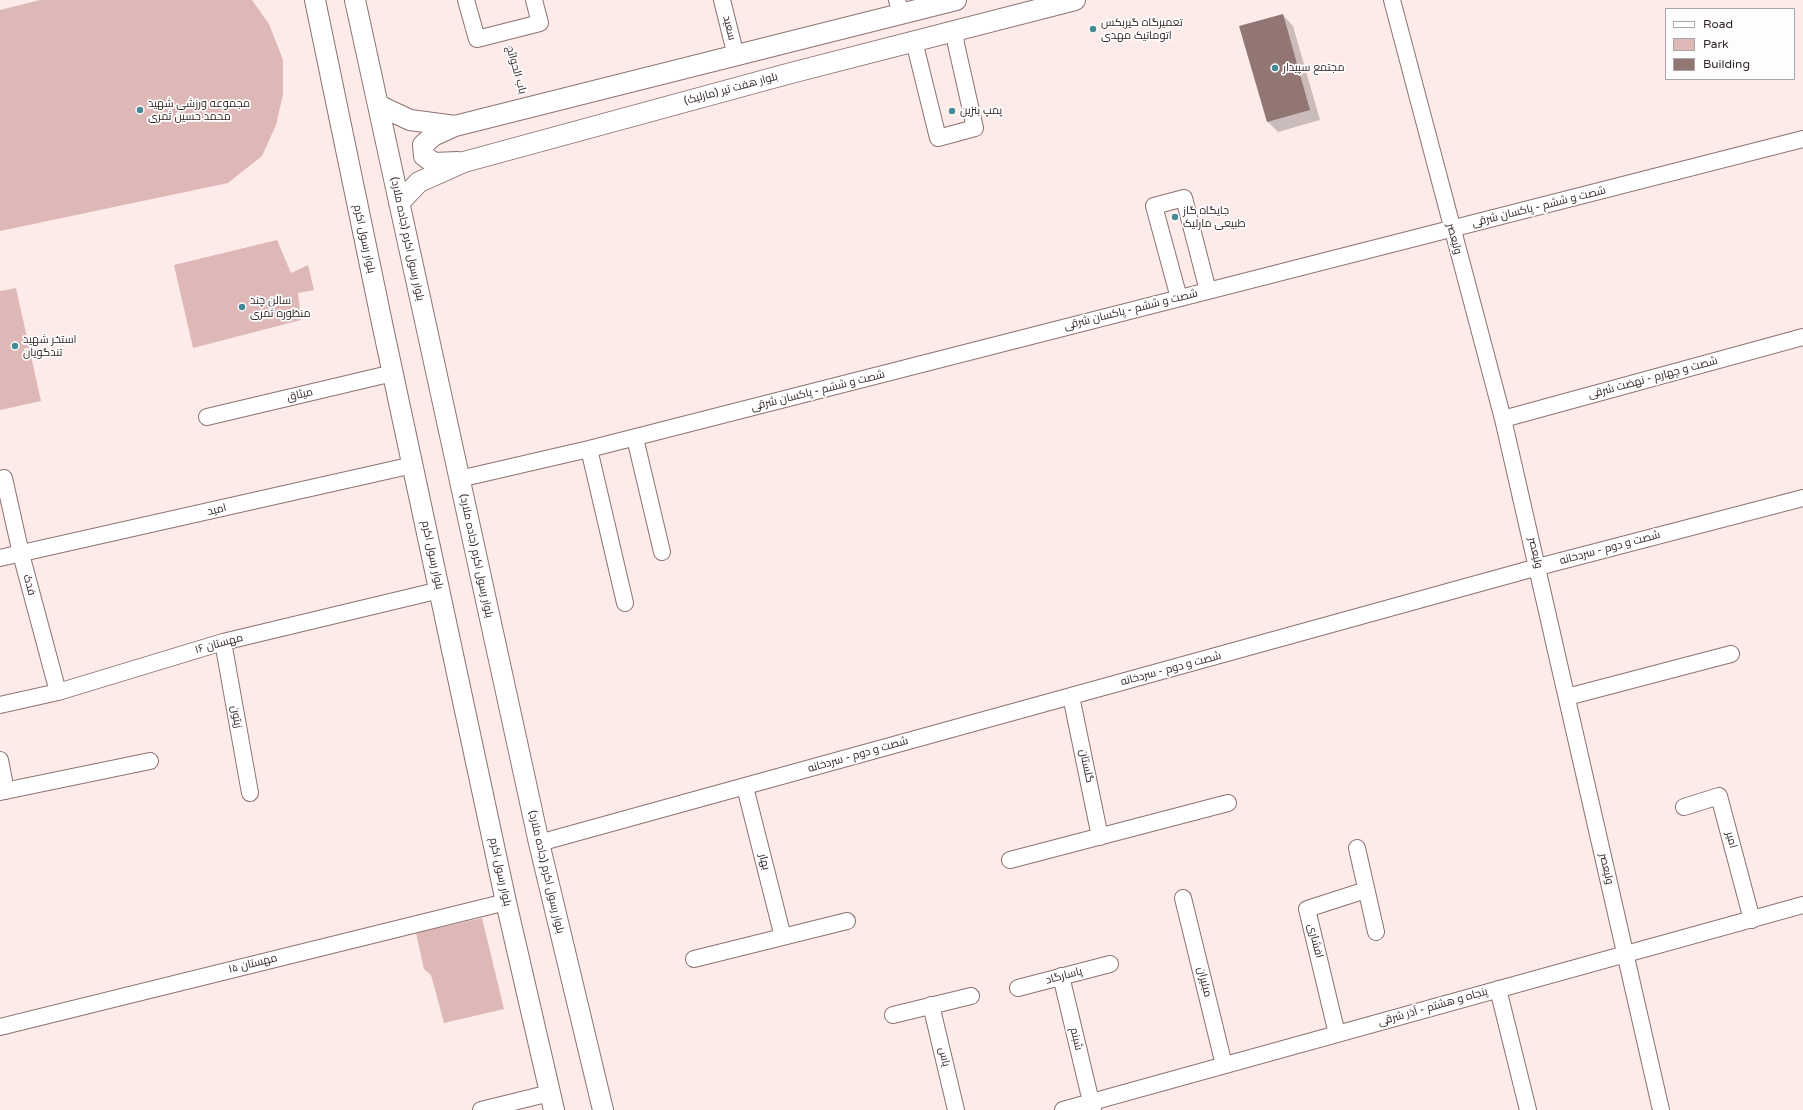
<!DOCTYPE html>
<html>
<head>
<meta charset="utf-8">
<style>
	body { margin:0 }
	#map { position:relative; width:1803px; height:1110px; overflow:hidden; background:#fdebe9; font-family:"Varela Round",sans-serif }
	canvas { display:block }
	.legend { position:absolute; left:1665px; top:8px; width:130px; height:72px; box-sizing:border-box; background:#fdfdfd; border:1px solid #aba7a7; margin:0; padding:5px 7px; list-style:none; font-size:12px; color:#312625 }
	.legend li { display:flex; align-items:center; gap:8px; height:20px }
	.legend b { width:20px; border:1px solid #aba7a7 }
</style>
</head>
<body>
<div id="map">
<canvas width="1803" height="1110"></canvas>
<ul class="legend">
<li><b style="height:5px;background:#fff"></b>Road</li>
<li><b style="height:11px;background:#ddb8b6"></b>Park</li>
<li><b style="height:11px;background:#917674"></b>Building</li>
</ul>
</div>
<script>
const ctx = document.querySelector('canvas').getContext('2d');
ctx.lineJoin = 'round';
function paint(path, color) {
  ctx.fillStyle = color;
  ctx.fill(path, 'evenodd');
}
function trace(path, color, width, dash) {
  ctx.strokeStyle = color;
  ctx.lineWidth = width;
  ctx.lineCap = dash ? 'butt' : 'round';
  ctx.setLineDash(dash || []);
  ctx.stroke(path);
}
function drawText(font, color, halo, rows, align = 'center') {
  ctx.font = font + ' "Varela Round",Cairo,sans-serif';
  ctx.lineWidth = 3.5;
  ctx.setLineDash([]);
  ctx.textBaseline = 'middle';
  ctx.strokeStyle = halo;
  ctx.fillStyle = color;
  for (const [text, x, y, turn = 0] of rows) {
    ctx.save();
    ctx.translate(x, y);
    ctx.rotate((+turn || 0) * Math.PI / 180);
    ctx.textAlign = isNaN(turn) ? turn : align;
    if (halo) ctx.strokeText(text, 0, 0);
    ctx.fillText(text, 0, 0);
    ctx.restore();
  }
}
const green = new Path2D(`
	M 40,0 L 252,0 L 269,24 L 283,60 L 283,94 L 276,125 L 262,156 L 228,183 L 0,231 L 0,10 Z
	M 277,240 L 291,273 L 308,265 L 314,290 L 298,293 L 301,320 L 193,348 L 174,265 Z
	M 16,288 L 41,401 L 0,410 L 0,291 Z
	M 482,918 L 504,1009 L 444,1023 L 431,975 L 424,969 L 416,933 Z`);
const shadow = new Path2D(`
	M 1283,15 L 1293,26 L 1320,120 L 1278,132 L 1268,122 Z`);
const building = new Path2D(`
	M 1283,14 L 1310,110 L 1267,122 L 1239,26 Z`);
const path = new Path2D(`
	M 509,46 L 522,93`);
const minor = new Path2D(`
	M 466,0 L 477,39 L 540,23 L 534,0
	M 722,0 L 736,56
	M 897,0 L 901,14
	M 1392,0 L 1503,419 L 1661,1110
	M 914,41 L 938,138 L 975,128 L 956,44 L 955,31
	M 1179,298 L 1154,206 L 1184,198 L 1208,291
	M 207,417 L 393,373
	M 1503,419 L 1803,337
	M 635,438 L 662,552
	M 589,449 L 625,603
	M 4,478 L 21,554 L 58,692
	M 459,479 L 589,449 L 1803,139
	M 0,558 L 413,465
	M 223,642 L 250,793
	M 1071,696 L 1100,837
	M 1567,697 L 1731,654
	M 0,705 L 58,692 L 223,642 L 440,590
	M 0,760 L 6,791
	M 745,787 L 783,937
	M 0,792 L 150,761
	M 1684,807 L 1719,796 L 1752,920
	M 539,843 L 1538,567 L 1803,498
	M 1357,848 L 1376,932
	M 1010,860 L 1228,803
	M 1183,898 L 1224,1065
	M 694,959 L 847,921
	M 1061,976 L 1093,1110
	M 1018,988 L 1110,964
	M 1498,989 L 1528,1110
	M 931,1005 L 956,1110
	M 893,1015 L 971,996
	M 0,1027 L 506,902
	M 1337,1034 L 1307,909 L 1366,890
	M 481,1110 L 550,1093
	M 1063,1110 L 1803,905`);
const major = new Path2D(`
	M 315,0 L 382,323 L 506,902 L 554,1110
	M 355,0 L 539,843 L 603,1110
	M 378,105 L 410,120 L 455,126 L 956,0
	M 455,126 L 433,136 L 423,145 L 424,156 L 434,163 L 458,162
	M 399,203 L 419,182 L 464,162 L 791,73 L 1075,0`);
const markers = [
	[1093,29,4,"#468999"],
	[1275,68,4,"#468999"],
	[140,110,4,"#468999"],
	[952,111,4,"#468999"],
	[1175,217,4,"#468999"],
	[242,307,4,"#468999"],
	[15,346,4,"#468999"]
];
const poiNames = [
	["تعمیرگاه گیربکس",1101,23],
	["اتوماتیک مهدی",1101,36],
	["مجتمع سپیدار",1283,68],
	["مجموعه ورزشی شهید",148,104],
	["محمد حسین ثمری",148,117],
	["پمپ بنزین",960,111],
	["جایگاه گاز",1183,211],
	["طبیعی مارلیک",1183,224],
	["سالن چند",250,301],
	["منظوره ثمری",250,314],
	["استخر شهید",23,340],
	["تندگویان",23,353]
];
const streetNames = [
	["سعید",729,28,76],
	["باب الحوائج",516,70,74],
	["بلوار هفت تیر (مارلیک)",731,89,-15],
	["شصت و ششم - پاکسان شرقی",1539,207,-14],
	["بلوار رسول اکرم",364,239,78],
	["بلوار رسول اکرم (جاده ملارد)",407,239,78],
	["ولیعصر",1454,239,75],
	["شصت و ششم - پاکسان شرقی",1131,310,-14],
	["شصت و چهارم - نهضت شرقی",1653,378,-15],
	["شصت و ششم - پاکسان شرقی",818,391,-14],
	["میثاق",300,395,-13],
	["امید",217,510,-13],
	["شصت و دوم - سردخانه",1610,548,-15],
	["ولیعصر",1535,553,77],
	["بلوار رسول اکرم",432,555,78],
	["بلوار رسول اکرم (جاده ملارد)",476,556,78],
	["فدک",29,585,75],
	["مهستان ۱۶",219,644,-15],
	["شصت و دوم - سردخانه",1171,669,-15],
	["زیتون",236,717,80],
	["شصت و دوم - سردخانه",858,755,-16],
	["گلستان",1086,766,78],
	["امیر",1731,840,75],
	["بهار",764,862,76],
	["ولیعصر",1606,869,77],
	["بلوار رسول اکرم",500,872,78],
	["بلوار رسول اکرم (جاده ملارد)",546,872,77],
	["افشاری",1315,941,76],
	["مهستان ۱۵",253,964,-14],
	["پاسارگاد",1064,976,-15],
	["مبلیران",1204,982,76],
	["پنجاه و هشتم - آذر شرقی",1433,1007,-16],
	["شبنم",1076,1039,77],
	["یاس",944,1057,77]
];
paint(green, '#ddb8b6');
paint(shadow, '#0003');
paint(building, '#917674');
trace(minor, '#8c7270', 18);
trace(major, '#8c7270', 22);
trace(path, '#9e8f8d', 2.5, [3, 3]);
trace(minor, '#fff', 16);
trace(major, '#fff', 20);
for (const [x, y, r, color] of markers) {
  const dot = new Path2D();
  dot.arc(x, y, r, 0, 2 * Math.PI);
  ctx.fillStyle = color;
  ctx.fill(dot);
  trace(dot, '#fdfdfd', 1.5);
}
drawText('11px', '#312625', '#fdfdfd', poiNames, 'left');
drawText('11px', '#312625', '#fdfdfd', streetNames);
</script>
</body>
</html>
